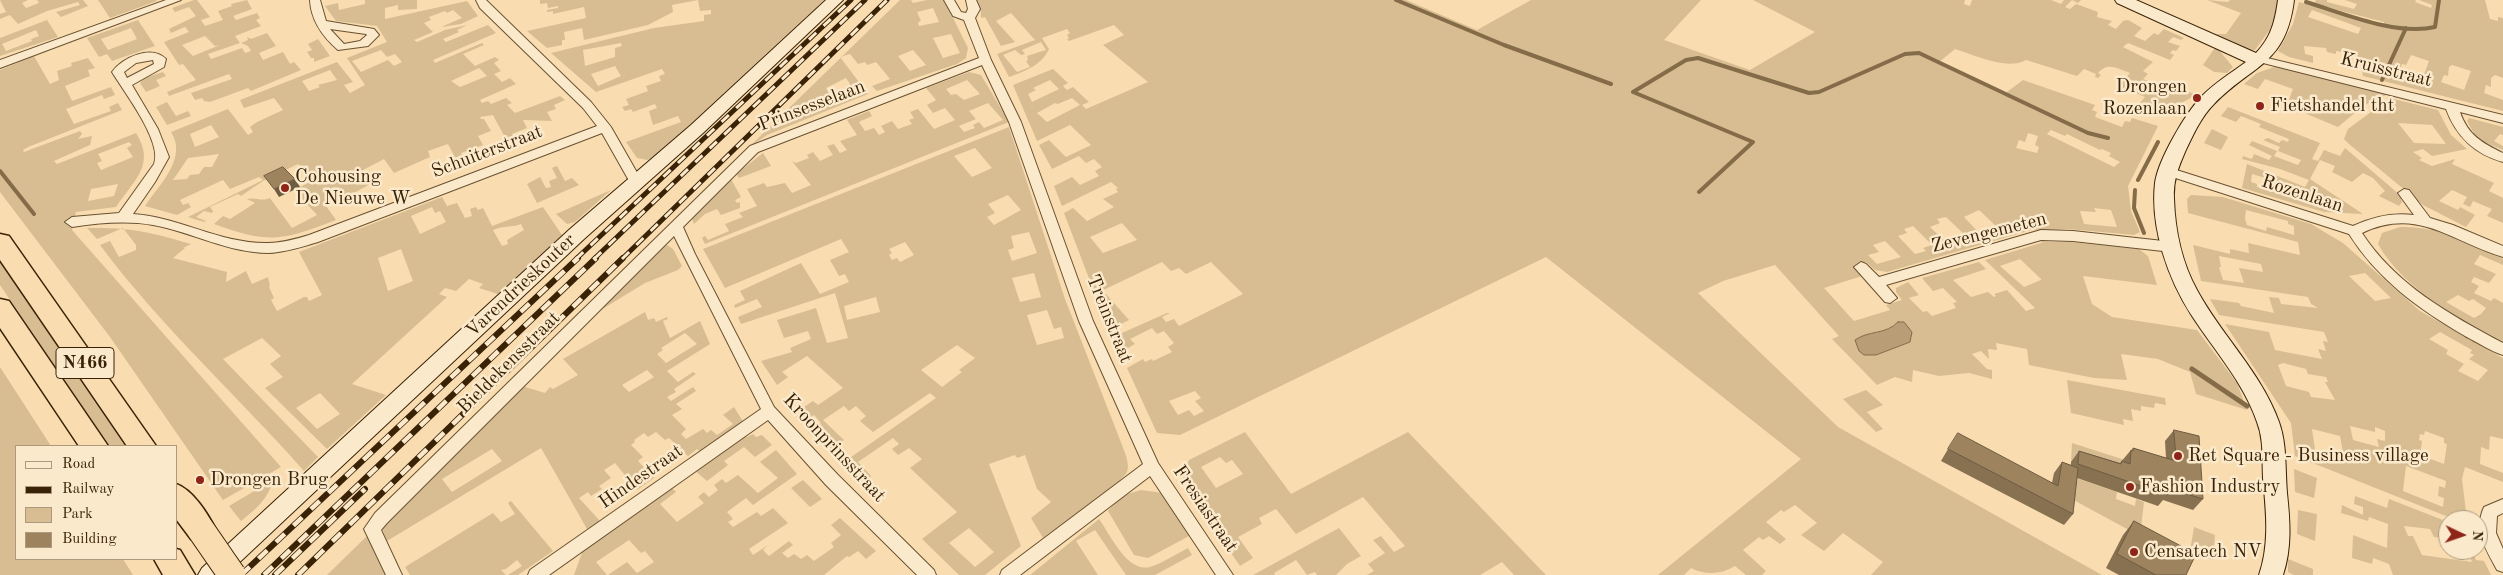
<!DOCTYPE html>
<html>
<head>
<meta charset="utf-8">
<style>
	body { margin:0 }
	#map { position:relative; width:2503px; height:575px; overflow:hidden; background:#f9ddb0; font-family:"Old Standard TT",serif }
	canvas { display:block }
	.legend { position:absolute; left:15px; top:445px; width:162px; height:115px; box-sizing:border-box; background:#fbe9cc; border:1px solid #ad997d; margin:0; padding:6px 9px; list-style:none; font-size:15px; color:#392206 }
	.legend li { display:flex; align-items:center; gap:10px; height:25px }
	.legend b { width:25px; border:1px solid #ad997d }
	.north { position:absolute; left:2438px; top:510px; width:50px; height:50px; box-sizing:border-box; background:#fbe9cc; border:1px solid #ad997d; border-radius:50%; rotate:93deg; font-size:14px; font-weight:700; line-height:20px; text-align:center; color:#392206 }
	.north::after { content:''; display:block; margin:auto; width:18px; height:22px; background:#8f2418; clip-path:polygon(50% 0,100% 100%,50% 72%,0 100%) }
</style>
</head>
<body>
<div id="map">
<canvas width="2503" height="575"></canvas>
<ul class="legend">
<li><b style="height:6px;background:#fbe9cc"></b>Road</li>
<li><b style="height:6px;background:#392206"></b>Railway</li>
<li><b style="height:14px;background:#d8bd93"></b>Park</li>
<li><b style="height:14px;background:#9d835e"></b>Building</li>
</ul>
<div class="north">N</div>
</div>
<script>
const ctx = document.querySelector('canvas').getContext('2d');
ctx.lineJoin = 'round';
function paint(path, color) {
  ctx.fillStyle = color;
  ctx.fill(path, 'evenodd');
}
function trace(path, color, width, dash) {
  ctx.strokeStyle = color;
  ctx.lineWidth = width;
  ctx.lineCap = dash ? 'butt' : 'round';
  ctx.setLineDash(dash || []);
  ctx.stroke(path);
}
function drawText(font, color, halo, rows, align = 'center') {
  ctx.font = font + ' "Old Standard TT",serif';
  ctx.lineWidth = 5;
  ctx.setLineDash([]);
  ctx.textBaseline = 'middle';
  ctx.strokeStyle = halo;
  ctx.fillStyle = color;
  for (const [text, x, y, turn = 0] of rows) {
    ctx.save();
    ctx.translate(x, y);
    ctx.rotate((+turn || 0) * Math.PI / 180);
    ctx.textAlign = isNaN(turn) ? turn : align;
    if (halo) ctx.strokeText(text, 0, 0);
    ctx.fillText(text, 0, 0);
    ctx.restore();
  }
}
const green = new Path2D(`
	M 0,0 L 28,0 L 22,3 L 26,8 L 39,3 L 37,0 L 83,0 L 88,6 L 61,17 L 56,12 L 80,5 L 78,2 L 47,11 L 18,24 L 10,15 L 0,19 L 0,14 L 6,12 Z
	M 98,0 L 156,0 L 157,1 L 110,18 Z
	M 194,0 L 197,0 L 210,17 L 201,20 L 205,26 L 223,20 L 218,11 L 232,6 L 231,4 L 247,0 L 252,9 L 233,16 L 236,20 L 257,13 L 260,18 L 256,20 L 261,26 L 235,36 L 240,43 L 208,54 L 211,59 L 242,48 L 245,53 L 251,51 L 248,46 L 241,43 L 248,40 L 247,37 L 251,39 L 267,33 L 276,46 L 259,53 L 263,60 L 283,52 L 290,64 L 294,62 L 301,70 L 251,91 L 248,88 L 210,102 L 204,101 L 202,98 L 195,100 L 191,93 L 232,79 L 229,74 L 169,96 L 167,92 L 196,80 L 183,64 L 179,65 L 164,42 L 189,32 L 185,27 L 171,33 L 169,29 L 196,16 L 189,7 L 175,12 L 172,8 ZM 205,36 L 215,46 L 220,45 L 193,56 L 182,45 Z
	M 365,0 L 417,0 L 417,9 L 398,10 L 398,5 L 385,8 L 385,19 L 467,1 L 478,16 L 461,24 L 441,27 L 462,18 L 453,10 L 447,13 L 445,11 L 429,17 L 431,20 L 424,23 L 433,32 L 414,40 L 417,42 L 445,30 L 467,25 L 457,30 L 459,32 L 443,39 L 446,42 L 488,25 L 496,33 L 433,60 L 435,63 L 482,43 L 484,45 L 463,54 L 475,66 L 495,57 L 499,60 L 494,63 L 501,71 L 494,74 L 502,82 L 510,78 L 516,84 L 480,100 L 482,103 L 488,101 L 491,104 L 506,98 L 512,103 L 507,105 L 515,113 L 560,96 L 565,100 L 554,105 L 556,109 L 547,112 L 552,121 L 523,120 L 527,128 L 512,134 L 515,140 L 508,143 L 493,115 L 480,117 L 481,119 L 484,119 L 491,131 L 478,136 L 483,145 L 461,153 L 464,161 L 458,163 L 448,144 L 428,151 L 430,157 L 394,173 L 384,159 L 363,170 L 370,184 L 336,203 L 329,193 L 325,195 L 328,201 L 324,203 L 336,220 C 282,241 269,244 214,224 L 223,216 L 230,219 L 255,203 L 247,199 C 256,197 261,202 270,198 L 292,228 L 317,215 L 294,190 L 316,179 L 298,164 L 263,181 L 241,196 L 238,194 L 210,207 L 213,211 L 212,213 L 204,211 L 196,217 L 206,221 L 204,222 L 188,217 L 263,180 L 259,177 L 230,189 L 223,180 L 180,200 L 183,205 L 188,203 L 191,207 L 177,215 L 145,206 C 159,185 188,158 171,132 L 228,109 L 248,135 L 253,132 L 250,127 L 257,122 L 283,110 L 274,98 L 244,108 L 240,100 L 337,62 L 353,82 L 344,85 L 350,93 L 365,85 L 347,58 L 387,42 L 377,26 L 336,21 L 325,6 L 338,3 L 339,10 L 365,4 ZM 381,50 L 387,57 L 395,54 L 402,62 L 394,66 L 388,60 L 361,72 L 352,61 ZM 479,68 L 487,76 L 460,87 L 451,81 ZM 330,70 L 337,80 L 318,85 L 320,87 L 309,91 L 302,81 ZM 211,125 L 219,137 L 195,147 L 190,134 ZM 219,154 L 212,167 L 204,167 L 199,174 L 190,175 L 187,179 L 173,180 L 188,158 Z
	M 540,0 L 824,0 L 657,155 L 648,160 L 637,158 L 626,142 L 681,122 L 678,116 L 653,125 L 649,111 L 657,108 L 655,104 L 633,112 L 631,109 L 625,111 L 622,107 L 629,105 L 626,99 L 648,91 L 646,86 L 661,81 L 659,76 L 665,74 L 662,69 L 596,92 L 551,53 L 654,28 L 704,21 L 704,15 L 711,14 L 711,10 L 700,11 L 698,0 L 672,5 L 673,12 L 648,25 L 584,40 L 582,28 L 564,32 L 565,40 L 562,40 L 562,45 L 547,48 L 527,31 L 586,18 L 584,7 L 553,14 L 553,11 L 547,12 L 547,10 L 558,8 L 558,6 L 548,8 L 547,3 L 540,4 ZM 621,43 L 622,46 L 615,48 L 615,57 L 585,66 L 583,50 ZM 615,66 L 621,76 L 598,86 L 591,74 Z
	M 900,0 L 911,0 L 913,3 L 927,0 L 944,0 L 968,48 L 966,58 L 957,64 L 877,91 L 872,86 L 890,79 L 876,62 L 867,65 L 865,62 L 858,64 L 850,54 L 840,57 L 868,94 L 767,135 L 748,148 ZM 933,8 L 939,22 L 919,26 L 918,22 L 921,21 L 917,12 ZM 951,34 L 960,53 L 943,58 L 933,38 ZM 913,50 L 926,65 L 910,71 L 898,56 ZM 846,78 L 852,87 L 847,89 L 850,94 L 834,100 L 826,88 Z
	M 976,0 L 1406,0 L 1477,30 L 1531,0 L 1701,0 L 1664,40 L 1750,70 L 1815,32 L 1753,0 L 1965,0 L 1964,4 L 1970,6 L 1972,0 L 2051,0 L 2061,4 L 2064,0 L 2081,0 L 2078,3 L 2072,0 L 2065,7 L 2070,9 L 2076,4 L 2098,12 L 2097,17 L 2112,21 L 2108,25 L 2116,29 L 2123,21 L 2128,20 L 2142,28 L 2134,36 L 2145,41 L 2154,33 L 2158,35 L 2164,29 L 2184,38 L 2181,40 L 2173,37 L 2168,42 L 2180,46 L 2176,51 L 2173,50 L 2170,53 L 2174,55 L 2170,60 L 2128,43 L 2123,47 L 2153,62 L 2143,71 L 2148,74 L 2143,79 L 2161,86 L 2165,81 L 2196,95 L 2176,106 L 2169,114 L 2139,104 L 2145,97 L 2119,86 L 2130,73 C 2116,68 2108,62 2098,73 L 2101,75 L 2098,78 L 2095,77 L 2096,74 L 2084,69 L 2077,76 L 2026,60 C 2007,71 1975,55 1955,49 L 1938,63 L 2003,95 L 2023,80 L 2095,105 L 2092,110 L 2097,112 L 2095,117 L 2122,127 L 2125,121 L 2130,122 L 2132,118 L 2158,126 L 2128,186 L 2131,211 L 2140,232 L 2134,235 L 2068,229 L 2031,230 L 1887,272 L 1875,270 L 1866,262 L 1854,266 L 1862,276 L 1824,288 L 1854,321 L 1890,310 L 1886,305 L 1902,300 L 1896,292 L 1896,288 L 1908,282 L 1919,295 L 1909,298 L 1923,312 L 1927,311 L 1932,316 L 1956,308 L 1953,303 L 1957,302 L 1943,288 L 1933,291 L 1922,278 L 1979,262 L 1986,269 L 1953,280 L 1971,297 L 1988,292 L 1994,297 L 1996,296 L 1994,294 L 2007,290 L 2026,311 L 2035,308 L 1985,260 L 2044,242 L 2071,242 L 2139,249 L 2148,256 L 2157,285 L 2083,276 L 2092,304 L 2112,317 L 2197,330 L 2237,383 L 2247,410 L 2196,394 L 2190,372 L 2158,359 L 2121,354 L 2127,380 L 2094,378 L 2029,365 L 2027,349 L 1996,343 L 1997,350 L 1988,349 L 1989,359 L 1981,351 L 1972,354 L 1987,369 L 1992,370 L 1992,379 L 1969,373 L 1939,376 L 1913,370 L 1912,382 L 1895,377 L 1877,385 L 1832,339 L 1839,336 L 1775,265 L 1723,281 L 1698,293 L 1838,427 L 2102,575 L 1871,575 L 1883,562 L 1843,533 L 1824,551 L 1801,535 L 1817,523 L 1795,505 L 1784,512 L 1781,510 L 1766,522 L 1786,539 L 1780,544 L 1769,536 L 1763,540 L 1759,537 L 1743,550 L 1766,571 L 1762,575 L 1746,575 L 1735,566 C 1721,575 1705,575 1691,568 L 1684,575 L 1658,575 L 1801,459 L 1546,257 L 1180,435 L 1157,433 L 1127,368 L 1143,359 L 1145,362 L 1152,359 L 1153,361 L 1172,352 L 1168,347 L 1174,343 L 1164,331 L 1157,334 L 1152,328 L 1130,339 L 1135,344 L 1119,353 L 1113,337 L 1167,313 L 1170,313 L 1162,317 L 1166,322 L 1174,319 L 1179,326 L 1243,294 L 1211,262 L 1186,274 L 1179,268 L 1171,271 L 1162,262 L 1095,294 L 1064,213 L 1073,208 L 1087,221 L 1114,207 L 1103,199 L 1118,192 L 1116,189 L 1118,188 L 1111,182 L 1062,206 L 1054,186 L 1072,177 L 1080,185 L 1099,176 L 1095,171 L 1102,167 L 1094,159 L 1086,163 L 1079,156 L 1052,169 L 1039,145 L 1049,140 L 1066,157 L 1091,145 L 1070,125 L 1037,141 L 1013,85 L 1053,69 L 1068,83 L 1063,86 L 1067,90 L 1073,87 L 1089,102 L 1082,105 L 1086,109 L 1148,82 L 1103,45 L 1124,35 L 1114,25 L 1069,41 L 1067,39 L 1069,38 L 1067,35 L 1070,33 L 1067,29 L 1042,38 L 1049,49 C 1041,66 1025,71 1009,77 L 997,54 L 1035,40 L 1011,13 L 996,21 L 1015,42 L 1001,46 L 985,17 L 981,18 L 981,12 ZM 1041,42 L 1046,50 L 1027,56 L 1028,60 L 1026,61 L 1030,67 L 1017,72 L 1003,55 L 1015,50 L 1021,55 L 1025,54 L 1022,50 ZM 1050,80 L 1059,89 L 1032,102 L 1028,94 L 1036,90 L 1033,88 ZM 1072,98 L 1080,105 L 1047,122 L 1037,113 L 1055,103 L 1058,104 ZM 2051,130 L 2065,136 L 2067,134 L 2100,150 L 2102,149 L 2111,153 L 2109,156 L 2120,162 L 2114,167 L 2047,134 ZM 2028,133 L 2038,136 L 2035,145 L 2039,147 L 2037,153 L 2016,148 L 2019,140 L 2025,142 ZM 2094,208 L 2111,210 L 2117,227 L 2084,224 L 2080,211 L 2096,212 ZM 1979,210 L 1999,229 L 1983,237 L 1964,217 ZM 1946,217 L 1968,238 L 1948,244 L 1930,227 L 1940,223 L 1937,219 ZM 1122,223 L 1137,240 L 1103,253 L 1090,237 ZM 1913,226 L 1932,245 L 1923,248 L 1926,251 L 1915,254 L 1898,236 L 1907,233 L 1904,229 ZM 1885,241 L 1901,257 L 1877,264 L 1868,255 L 1879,252 L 1873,245 ZM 2020,259 L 2041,279 L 2041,280 L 2024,287 L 2000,266 ZM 1899,322 L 1910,342 L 1876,355 L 1870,334 L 1891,329 ZM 1195,391 L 1201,398 L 1195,401 L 1204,411 L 1194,416 L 1189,410 L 1178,415 L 1169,401 Z
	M 2207,0 L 2228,2 L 2230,0 L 2279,0 L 2274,24 L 2255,50 L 2245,50 L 2207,34 L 2226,34 L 2241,13 Z
	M 2316,0 L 2327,0 L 2327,2 L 2354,9 L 2357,4 L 2345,0 L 2416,0 L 2415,2 L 2431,8 L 2432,5 L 2419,0 L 2485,0 L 2490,19 L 2498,21 L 2498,17 L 2503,18 L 2503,78 L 2495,75 L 2491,78 L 2491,87 L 2486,85 L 2484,93 L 2503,100 L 2503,111 L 2363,76 L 2362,70 L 2366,70 L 2365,59 L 2357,57 L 2357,55 L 2336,51 L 2336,54 L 2327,52 L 2326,48 L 2304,46 L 2305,54 L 2313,56 L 2313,63 L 2289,57 L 2278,51 L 2293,24 L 2299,2 L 2384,25 L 2384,22 L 2314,4 ZM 2312,10 L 2361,28 L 2358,34 L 2308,17 ZM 2411,55 L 2429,61 L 2422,80 L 2399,72 L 2402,64 L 2406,65 ZM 2452,65 L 2471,71 L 2464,90 L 2441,82 L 2444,75 L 2448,76 L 2449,67 Z
	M 47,20 L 58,37 L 0,56 L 0,38 ZM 36,30 L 39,36 L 31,39 L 32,41 L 6,51 L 2,44 Z
	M 138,20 L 155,46 L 112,61 L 107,54 L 99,57 L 87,38 ZM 131,28 L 137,39 L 108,50 L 101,39 Z
	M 318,39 L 330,56 L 314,62 L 314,58 L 311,58 L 307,52 L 312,50 L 308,44 Z
	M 2214,49 L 2218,49 L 2233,67 L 2227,73 L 2214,72 L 2203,65 Z
	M 34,56 L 50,84 L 59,80 L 57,71 L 72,66 L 71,63 L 88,58 L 95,68 L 88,70 L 90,76 L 65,86 L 72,101 L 111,87 L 115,95 L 104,99 L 102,95 L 66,109 L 74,124 L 111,111 L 109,107 L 118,103 L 122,110 L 28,147 L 23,150 L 24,152 L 80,131 L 82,134 L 78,139 L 92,136 L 90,145 L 54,161 L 57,164 L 136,133 C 156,165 134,180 116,207 L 76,212 L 72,230 L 281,467 L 223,500 L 110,337 L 0,192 L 0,70 ZM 129,142 L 132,145 L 127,148 L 133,157 L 101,170 L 97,163 L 102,161 L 98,154 ZM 118,184 L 114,196 L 88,201 L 91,189 Z
	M 2274,67 L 2286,68 L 2388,94 L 2363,106 L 2338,127 L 2302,112 L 2305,106 L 2289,100 L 2293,89 L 2265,79 L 2258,89 L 2244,84 L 2257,73 Z
	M 163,72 L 166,76 L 156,80 L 160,86 L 146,92 L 140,83 L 144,78 Z
	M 969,72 L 981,75 L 1009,122 L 705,244 L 702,238 L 705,236 L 708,240 L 729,231 L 725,224 L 743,217 L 739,213 L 757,206 L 747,189 L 764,183 L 767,187 L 785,183 L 792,193 L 811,185 L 792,161 L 796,163 L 809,158 L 807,155 L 813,152 L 820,161 L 833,155 L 827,146 L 834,144 L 840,153 L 847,150 L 840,141 L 857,135 L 847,120 L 869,111 L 872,116 L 859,122 L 865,131 L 874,128 L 879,135 L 885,132 L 881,126 L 892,121 L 898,129 L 912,124 L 909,120 L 914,118 L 910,112 L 918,109 L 934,129 L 955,120 L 945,108 L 933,113 L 927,105 L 936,100 L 926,88 ZM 967,80 L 980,94 L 964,100 L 956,94 L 951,95 L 946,89 ZM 988,103 L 1003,120 L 984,128 L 979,122 L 973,125 L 975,128 L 964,132 L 959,126 L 976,119 L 969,111 Z
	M 2390,98 L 2438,110 L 2451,135 L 2467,149 L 2432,156 L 2423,149 L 2413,152 L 2422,158 L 2419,160 L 2432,166 L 2455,159 L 2452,164 L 2494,183 L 2489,191 L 2503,198 L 2503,223 L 2487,216 L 2492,209 L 2473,201 L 2470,207 L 2463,204 L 2467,197 L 2452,190 L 2439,201 L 2458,210 L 2460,207 L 2475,215 L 2466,227 L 2423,205 L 2349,144 L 2344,139 L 2348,129 ZM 2398,123 L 2432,125 L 2446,144 L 2414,143 Z
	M 167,102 L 176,116 L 188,111 L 191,116 L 167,125 L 156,107 Z
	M 2228,107 L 2320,143 L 2312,159 L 2318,161 L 2324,150 L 2340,156 L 2345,148 L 2400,195 L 2402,202 L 2399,206 L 2379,196 L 2385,191 L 2373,178 L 2363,173 L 2352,182 L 2332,172 L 2335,166 L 2320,160 L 2310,179 L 2363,214 L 2324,212 L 2242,188 L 2247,164 L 2305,187 L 2309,180 L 2280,169 L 2242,159 L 2243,156 L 2252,159 L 2254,154 L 2269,160 L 2272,156 L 2249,145 L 2252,141 L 2277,151 L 2274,156 L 2298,165 L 2301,160 L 2278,151 L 2280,147 L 2263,140 L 2268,138 L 2279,143 L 2282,140 L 2288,142 L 2289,139 L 2259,127 L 2261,124 L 2241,116 L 2236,122 L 2221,116 ZM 2252,174 L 2299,188 L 2298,197 L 2291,197 L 2257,187 L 2257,184 L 2251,182 Z
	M 2469,118 L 2503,127 L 2503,135 L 2500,134 L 2494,141 L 2503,146 L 2503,150 L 2477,139 L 2467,121 Z
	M 1009,127 L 1065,299 L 1122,445 C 1125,453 1130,464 1127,472 C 1121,484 1057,528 1043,538 L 1031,518 L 1051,502 L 1037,489 L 1025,455 L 1017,458 L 1015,455 L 989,464 L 1021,546 L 985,575 L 959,575 L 922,539 L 957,512 L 910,468 L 922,459 L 909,448 L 898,455 L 892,449 L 899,444 L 893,438 L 858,462 L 871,476 L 862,483 L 841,464 L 936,398 L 930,393 L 873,432 L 860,421 L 866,416 L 856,406 L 849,411 L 844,406 L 823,420 L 844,440 L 829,451 L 808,432 L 821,423 L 814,415 L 802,422 L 794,414 L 813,401 L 818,405 L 843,388 L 807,356 L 782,372 L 788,377 L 777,385 L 761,361 L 792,352 L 790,348 L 811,339 L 808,331 L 784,338 L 777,320 L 816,308 L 827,343 L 848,338 L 835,293 L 741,324 L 738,317 L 762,307 L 757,299 L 735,308 L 734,305 L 745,300 L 740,291 L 801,263 L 820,294 L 849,282 L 845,274 L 839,276 L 830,260 L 849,252 L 841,239 L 725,288 L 703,249 ZM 975,148 L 992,168 L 972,177 L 954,156 ZM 1008,195 L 1021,210 L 994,225 L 987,217 L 995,213 L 988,204 ZM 1029,232 L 1037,253 L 1012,261 L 1008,250 L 1014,248 L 1011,236 ZM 905,242 L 914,255 L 900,262 L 897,258 L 892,260 L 889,255 L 892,253 L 889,249 ZM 1034,273 L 1041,297 L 1020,302 L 1012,278 ZM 876,297 L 880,312 L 847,320 L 844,306 ZM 1047,310 L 1054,329 L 1061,327 L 1064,338 L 1037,345 L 1027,315 ZM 957,345 L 975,358 L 959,370 L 962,372 L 942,387 L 921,370 ZM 969,528 L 994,552 L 975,567 L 949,543 Z
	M 2212,129 L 2228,137 L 2221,150 L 2204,143 Z
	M 763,153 L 771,166 L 739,178 L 736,174 Z
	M 557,166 L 565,181 L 572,178 L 579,185 L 537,203 L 527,184 L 540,177 L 546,188 L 551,187 L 549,181 L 557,178 L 552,168 Z
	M 731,179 L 741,197 L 735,200 L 737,203 L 740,202 L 740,208 L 721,215 L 717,209 L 705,214 L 694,224 L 692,219 Z
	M 611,190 L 575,222 L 567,224 L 556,214 Z
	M 2191,195 L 2223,197 L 2311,224 L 2343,243 L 2420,311 L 2503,358 L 2503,439 L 2490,436 L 2489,450 L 2481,447 L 2480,464 L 2503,473 L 2503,482 L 2465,467 L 2462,479 L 2467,520 L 2456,520 L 2295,456 L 2291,423 L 2225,324 L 2269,332 L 2275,350 L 2322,359 L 2318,349 L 2326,351 L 2323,341 L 2328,342 L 2324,332 L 2219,315 L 2210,299 L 2239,303 L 2241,306 L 2274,313 L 2269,297 L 2279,298 L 2281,304 L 2318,308 L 2311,304 L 2308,297 L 2201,281 L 2193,245 L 2230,254 L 2230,249 L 2249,253 L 2248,243 L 2300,255 L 2298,242 L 2188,213 L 2187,199 ZM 2246,210 L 2288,221 L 2288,224 L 2294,226 L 2294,235 L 2267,227 L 2266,231 L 2247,225 L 2245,219 ZM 2219,256 L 2261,264 L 2263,272 L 2239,268 L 2244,283 L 2223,280 L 2219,267 L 2221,267 ZM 2365,273 L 2391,298 L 2375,301 L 2349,276 ZM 2440,332 L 2472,350 L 2470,353 L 2474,355 L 2469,359 L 2488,370 L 2478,381 L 2458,371 L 2464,364 L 2446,354 L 2448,350 L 2429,339 ZM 2283,363 L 2306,369 L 2308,374 L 2326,377 L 2328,382 L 2325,382 L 2335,400 L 2311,397 L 2309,392 L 2286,386 L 2278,365 ZM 2350,426 L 2375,432 L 2375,427 L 2385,431 L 2385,441 L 2377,439 L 2379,447 L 2353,440 ZM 2312,429 L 2340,436 L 2345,463 L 2316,456 ZM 2425,431 L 2444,438 L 2444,443 L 2447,444 L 2444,464 L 2420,455 L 2422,441 L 2419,440 L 2420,434 L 2424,435 ZM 2406,466 L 2446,481 L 2445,488 L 2439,486 L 2438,496 L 2444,498 L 2443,507 L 2403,491 Z
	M 442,197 L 447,206 L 457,203 L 465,218 L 472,216 L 470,209 L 476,207 L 478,210 L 483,208 L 492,226 L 543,207 L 562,235 L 498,294 L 479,288 L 483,284 L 469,279 L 456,291 L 445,288 L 439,294 L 447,297 L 352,384 L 386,395 L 327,449 L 265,388 L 283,377 L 270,364 L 281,356 L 262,338 L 223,359 L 318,457 L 304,471 C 237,395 161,327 100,245 L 110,241 L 119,257 L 136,250 L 136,245 L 123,228 L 97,239 L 87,228 C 130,227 151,232 191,244 L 183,248 L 185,248 L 173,258 L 227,272 L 226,282 L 246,271 L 252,284 L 268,277 L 270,286 L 269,287 L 274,298 L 271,300 L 277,311 L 304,297 L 307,297 L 309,301 L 322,295 L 299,252 ZM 432,207 L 435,213 L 440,211 L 446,222 L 420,234 L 411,216 ZM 521,224 L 524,230 L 507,240 L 508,244 L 502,246 L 493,230 C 505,225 510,228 521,224 ZM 401,249 L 413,281 L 388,291 L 378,258 ZM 320,393 L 340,414 L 317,429 L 296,408 Z
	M 2400,227 C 2439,226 2469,242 2503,259 L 2503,265 L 2480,255 L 2474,264 L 2496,274 L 2489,283 L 2474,277 L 2471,282 L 2479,286 L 2474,293 L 2491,301 L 2494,298 L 2503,303 L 2503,341 C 2458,318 2404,290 2378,244 L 2382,233 ZM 2458,295 L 2469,301 L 2473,299 L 2486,308 L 2481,314 L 2474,318 L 2446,302 Z
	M 667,245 L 673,249 L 682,266 L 678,270 L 645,283 L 596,313 L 660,247 Z
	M 0,255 L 132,446 L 108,446 L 0,285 Z
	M 1106,294 L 1129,320 L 1109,330 L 1097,299 Z
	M 645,312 L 648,320 L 654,318 L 656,322 L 667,317 L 668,319 L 663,321 L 670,338 L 700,321 L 710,344 L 667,371 L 678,382 L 693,372 L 696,374 L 674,389 L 676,392 L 667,397 L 671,401 L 693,387 L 696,391 L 676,404 L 682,409 L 672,415 L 686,429 L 681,434 L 686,439 L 703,429 L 707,433 L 711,430 L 717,435 L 733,424 L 723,415 L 734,407 L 744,423 L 701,452 L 697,449 L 688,456 L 669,438 L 665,440 L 656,432 L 648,437 L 644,433 L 634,440 L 635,442 L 631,445 L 643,457 L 638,461 L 654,478 L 637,490 L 615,463 L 604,470 L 611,478 L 599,486 L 602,489 L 591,496 L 588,492 L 579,498 L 600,521 L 587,529 L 541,448 L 387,541 L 381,525 L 522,386 L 545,393 L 550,387 L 553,389 L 578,375 L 563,359 ZM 685,333 L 697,344 L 666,363 L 657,354 L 663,350 L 661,348 ZM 647,370 L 654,377 L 629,392 L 622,385 ZM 492,449 L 502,461 L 452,492 L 442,479 Z
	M 0,367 L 51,446 L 16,446 L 16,559 L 123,559 L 133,575 L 0,575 Z
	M 2067,380 L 2165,398 L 2166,405 L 2155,403 L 2154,408 L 2141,406 L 2141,411 L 2131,409 L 2133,421 L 2123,419 L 2124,425 L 2071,413 Z
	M 1866,390 L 1883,405 L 1867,412 L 1883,429 L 1876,432 L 1843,399 Z
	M 1245,432 L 1291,494 L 1408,432 L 1546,575 L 1514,575 L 1502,562 L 1480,575 L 1367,575 L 1374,571 L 1368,564 L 1385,553 L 1373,540 L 1381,536 L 1394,552 L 1405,546 L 1363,497 L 1296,534 L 1276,509 L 1259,518 L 1262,524 L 1238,537 L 1253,558 L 1240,566 L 1217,533 L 1183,476 L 1189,460 ZM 1220,457 L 1226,463 L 1232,460 L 1243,474 L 1216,488 L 1201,467 Z
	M 743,434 L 747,437 L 753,434 L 756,437 L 762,435 L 772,445 L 755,457 L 744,447 L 724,461 L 728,465 L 707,481 L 693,469 Z
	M 2072,443 L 2125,460 L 2122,468 L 2071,462 Z
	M 776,450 L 797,474 L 753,505 L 746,498 L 727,512 L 733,519 L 728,522 L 733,527 L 757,512 L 761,516 L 773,508 L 788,523 L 749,549 L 753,555 L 768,545 L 763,550 L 769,556 L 789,541 L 793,545 L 782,553 L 788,558 L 794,554 L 801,559 L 807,555 L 814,561 L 834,547 L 831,543 L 841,535 L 831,525 L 840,518 L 876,551 L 866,559 L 858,551 L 849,557 L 847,556 L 824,575 L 608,575 L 627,562 L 637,573 L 654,562 L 645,551 L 641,553 L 629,540 L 596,562 L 607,575 L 574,575 L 583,550 L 645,508 L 642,504 L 670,486 L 676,492 L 660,504 L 677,522 L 704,503 L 698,497 L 704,492 L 709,497 L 718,490 L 714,485 L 722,479 L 726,483 L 738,475 L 758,493 L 778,478 L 760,462 Z
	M 2294,469 L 2317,478 L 2314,498 L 2295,492 Z
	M 2070,476 L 2117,492 L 2116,499 L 2135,506 L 2136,499 L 2144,502 L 2140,536 L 2068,497 Z
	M 273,480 C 269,498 255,510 241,521 L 229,506 Z
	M 803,480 L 822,499 L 810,507 L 791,488 Z
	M 1141,490 L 1163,493 L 1191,535 L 1148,558 L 1134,555 L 1108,511 L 1121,496 Z
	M 2355,496 L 2387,508 L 2389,499 L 2448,522 L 2448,539 L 2434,537 L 2430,529 L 2404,526 L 2408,536 L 2413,536 L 2422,555 L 2472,562 L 2467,550 L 2472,550 L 2476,560 L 2484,561 L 2491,575 L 2393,575 L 2389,564 L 2373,558 L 2372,564 L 2352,558 L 2353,535 L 2387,548 L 2388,524 L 2369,517 L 2368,521 L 2341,513 L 2342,505 L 2363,515 L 2363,507 L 2354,504 Z
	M 511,501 L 553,551 L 518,575 L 508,575 L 522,566 L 517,560 L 506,569 L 501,570 L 506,575 L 410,575 L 405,567 L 493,513 L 501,522 L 515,514 L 508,503 Z
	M 2298,510 L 2317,514 L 2315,541 L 2297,534 Z
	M 1099,519 C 1110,534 1127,573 1150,567 C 1163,563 1176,554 1188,548 L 1192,555 L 1155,575 L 1126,575 L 1095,530 L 1076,541 L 1098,575 L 1030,575 Z
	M 2194,527 L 2215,535 L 2213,560 L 2190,551 Z
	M 1339,528 L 1361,556 L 1347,564 L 1336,575 L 1317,575 L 1315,572 L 1307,575 L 1296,560 L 1274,573 L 1275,575 L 1253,575 Z
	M 369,534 L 388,575 L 327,575 Z
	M 2288,559 L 2313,569 L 2313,575 L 2294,575 L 2288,572 Z`);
const water = new Path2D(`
	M 1898,322 L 1904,322 L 1912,332 L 1910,342 L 1876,355 L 1864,355 L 1859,351 L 1855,340 C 1869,330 1886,335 1898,322 Z`);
const streamFar1 = new Path2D(`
	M 1396,0 L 1504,45 L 1611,84
	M 2306,2 C 2343,13 2396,36 2435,27 L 2439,0
	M 2382,80 L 2406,28
	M 0,171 L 34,214
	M 2138,180 L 2158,142
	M 2135,190 L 2134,208 L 2144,233
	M 1699,192 L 1753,142 L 1633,92 L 1686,60 L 1698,58 L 1809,93 L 1819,92 L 1905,54 L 1919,53 L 2088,133 L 2108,138`);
const stream = new Path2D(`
	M 2192,369 L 2247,406`);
const street = new Path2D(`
	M 166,0 L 181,0 L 0,68 L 0,60 Z
	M 310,0 L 320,0 L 326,21 L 374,29 L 379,35 L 368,46 L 338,50 C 323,37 311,21 310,0 ZM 330,29 L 366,34 L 367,35 L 360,41 L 344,44 Z
	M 476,0 L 486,0 L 591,102 L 611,127 L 643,183 L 642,186 L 632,186 L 602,133 L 318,242 C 302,247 285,252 269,253 C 228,253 192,232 153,225 C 126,220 98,223 72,227 L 65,222 L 72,217 L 119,213 L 154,164 C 163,142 124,92 112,72 C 122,58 151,44 166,59 L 164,67 L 132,85 L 158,129 L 169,157 L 155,182 L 133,214 C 179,217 221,244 268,243 C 282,243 296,239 309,235 L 597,126 L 583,108 L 480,8 ZM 153,60 L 154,64 L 152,65 L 127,78 L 124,72 L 136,63 Z
	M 944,0 L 954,0 L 961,12 L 966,13 L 968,9 L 966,0 L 976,0 L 980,9 L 975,18 L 991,60 L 1021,122 L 1093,321 L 1158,463 L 1233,575 L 1216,575 L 1150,476 L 1020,575 L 1000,575 L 1002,570 L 1143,464 L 1079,321 L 1009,122 L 982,65 L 758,152 L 683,227 L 695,254 L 774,407 L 838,475 L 934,570 L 936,575 L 917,575 L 826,485 L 768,420 L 549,575 L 528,575 L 530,570 L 761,409 L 674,236 L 387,523 L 381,530 L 402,575 L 386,575 L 364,529 L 375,513 L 750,146 L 979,58 L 964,20 L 953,16 Z
	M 2259,56 L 2503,115 L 2503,123 L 2460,112 C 2468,135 2482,143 2503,153 L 2503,162 C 2474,154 2456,136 2446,109 L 2255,61 L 2253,59 Z
	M 2167,167 L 2353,226 C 2372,217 2392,212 2414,215 L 2398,193 L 2404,189 L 2409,190 L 2430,218 L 2453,225 L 2503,246 L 2503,257 C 2452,242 2418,206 2362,233 C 2395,284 2450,315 2503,343 L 2503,355 C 2490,351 2477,342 2465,336 C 2419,309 2378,280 2349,234 L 2163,174 L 2161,171 L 2163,168 Z
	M 2041,230 L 2073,231 L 2172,242 L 2179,247 L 2172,252 L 2073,241 L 2041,240 L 1886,285 L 1897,298 L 1890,303 L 1885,302 L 1854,267 L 1861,262 L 1866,264 L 1879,277 Z
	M 2503,499 L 2503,513 L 2497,516 L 2496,533 L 2503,549 L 2503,572 L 2497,570 C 2486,549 2473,531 2484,507 Z`);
const secondary = new Path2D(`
	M 826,0 L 843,0 L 703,133 L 584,239 L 226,575 L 198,575 L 202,568 L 570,229 L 691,125 Z
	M 2115,0 L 2136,0 L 2256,53 C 2271,37 2275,22 2278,0 L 2294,0 C 2286,65 2253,64 2214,104 C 2201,117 2193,135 2185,152 C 2178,168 2173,181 2174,199 C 2175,230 2182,263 2197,290 C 2221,335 2261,372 2279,422 C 2287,444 2285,469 2287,493 C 2290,521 2292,548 2283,575 L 2259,575 C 2270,543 2266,511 2263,478 C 2262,458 2264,440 2257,422 C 2244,383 2214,350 2192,316 C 2168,279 2150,228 2155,183 C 2158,160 2185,114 2201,97 C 2214,83 2231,73 2246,62 L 2117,3 Z`);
const highway = new Path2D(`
	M 0,234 L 9,236 L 156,446 L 127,446 L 0,260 Z
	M 0,299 L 9,301 L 108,446 L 79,446 L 0,328 Z
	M 176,484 C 193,490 208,514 216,530 L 211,539 L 201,542 L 191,539 L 176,519 Z
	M 176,549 L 180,550 L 195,575 L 163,575 L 154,559 L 176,559 Z`);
const railFar1 = new Path2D(`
	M 576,259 L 851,0
	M 594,259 L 865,0
	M 622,259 L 887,0`);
const rail = new Path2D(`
	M 241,575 L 578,258
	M 264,575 L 596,258
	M 275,575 L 365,489
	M 298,575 L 623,258`);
const highwayBridge = new Path2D(`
	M 201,530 L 232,575`);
const wall = new Path2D(`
	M 2174,430 L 2203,499 L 2193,510 L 2163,500 L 2158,506 L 2077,478 L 2073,514 L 2064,525 L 1941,461 L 1948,449 L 2052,483 L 2054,473 L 2062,462 L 2071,465 L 2071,462 L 2079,451 L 2120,463 L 2131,450 L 2132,450 L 2133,448 L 2166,458 L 2165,441 Z
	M 2134,521 L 2186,575 L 2119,575 L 2106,568 L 2123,535 Z`);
const shadedWall = new Path2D(`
	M 295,179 L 300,187 L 279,197 L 274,189 Z`);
const building = new Path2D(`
	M 283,167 L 295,179 L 274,189 L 264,176 Z
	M 2174,430 L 2199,436 L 2203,499 L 2167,488 L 2167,495 L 2078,464 L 2079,451 L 2121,464 L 2122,461 L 2130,464 L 2131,450 L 2133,451 L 2133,448 L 2176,461 Z
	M 1958,433 L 2058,486 L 2062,462 L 2078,468 L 2073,514 L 1948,449 Z
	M 2134,521 L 2196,554 L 2186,575 L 2156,575 L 2117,554 Z`);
const markers = [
	[2197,98,5,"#8f2418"],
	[2260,106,5,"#8f2418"],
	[285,188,5,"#8f2418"],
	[2178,456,5,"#8f2418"],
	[200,480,5,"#8f2418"],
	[2130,487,5,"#8f2418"],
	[2134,552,5,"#8f2418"]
];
const shields = [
	[85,363,58]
];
const shieldNames = [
	["N466",85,363]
];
const streetNames = [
	["Kruisstraat",2386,70,14],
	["Prinsesselaan",812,106,-21],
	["Schuiterstraat",487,152,-21],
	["Rozenlaan",2302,194,18],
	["Zevengemeten",1989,233,-14],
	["Varendrieskouter",521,286,-43],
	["Treinstraat",1109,319,68],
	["Bieldekensstraat",509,363,-45],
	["Kroonprinsstraat",834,448,47],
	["Hindestraat",641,477,-35],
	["Fresiastraat",1205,509,56]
];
const poiNames = [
	["Drongen",2187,87,"right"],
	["Rozenlaan",2187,109,"right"],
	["Fietshandel tht",2270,106],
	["Cohousing",295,177],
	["De Nieuwe W",295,199],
	["Ret Square - Business village",2188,456],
	["Drongen Brug",210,480],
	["Fashion Industry",2140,487],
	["Censatech NV",2144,552]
];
paint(green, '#d8bd93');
paint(water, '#b89d76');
trace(water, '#856c49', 1);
trace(streamFar1, '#856c49', 4);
trace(stream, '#856c49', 5);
trace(street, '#695130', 2);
trace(secondary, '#392206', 2);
trace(highway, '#392206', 3);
paint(street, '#fbe9cc');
paint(secondary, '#fbe9cc');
paint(highway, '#f9ddb0');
trace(railFar1, '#392206', 5);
trace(rail, '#392206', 6);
trace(railFar1, '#fbe9cc', 3, [10]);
trace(rail, '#fbe9cc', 4.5, [12]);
trace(highwayBridge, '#392206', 29, []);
trace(highwayBridge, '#f9ddb0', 27);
paint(wall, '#877151');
paint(shadedWall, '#6e5c42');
paint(building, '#9d835e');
trace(building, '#6e5c42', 1);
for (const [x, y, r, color] of markers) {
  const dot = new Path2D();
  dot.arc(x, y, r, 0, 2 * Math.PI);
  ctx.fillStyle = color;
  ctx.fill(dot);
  trace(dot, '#fbe9cc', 2);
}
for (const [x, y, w] of shields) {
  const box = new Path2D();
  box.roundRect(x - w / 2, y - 15.5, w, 31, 4);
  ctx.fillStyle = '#fbe9cc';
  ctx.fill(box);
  trace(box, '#392206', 1);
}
drawText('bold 18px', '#392206', null, shieldNames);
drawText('19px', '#392206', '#fbe9cc', streetNames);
drawText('19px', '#392206', '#fbe9cc', poiNames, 'left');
</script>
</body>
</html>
